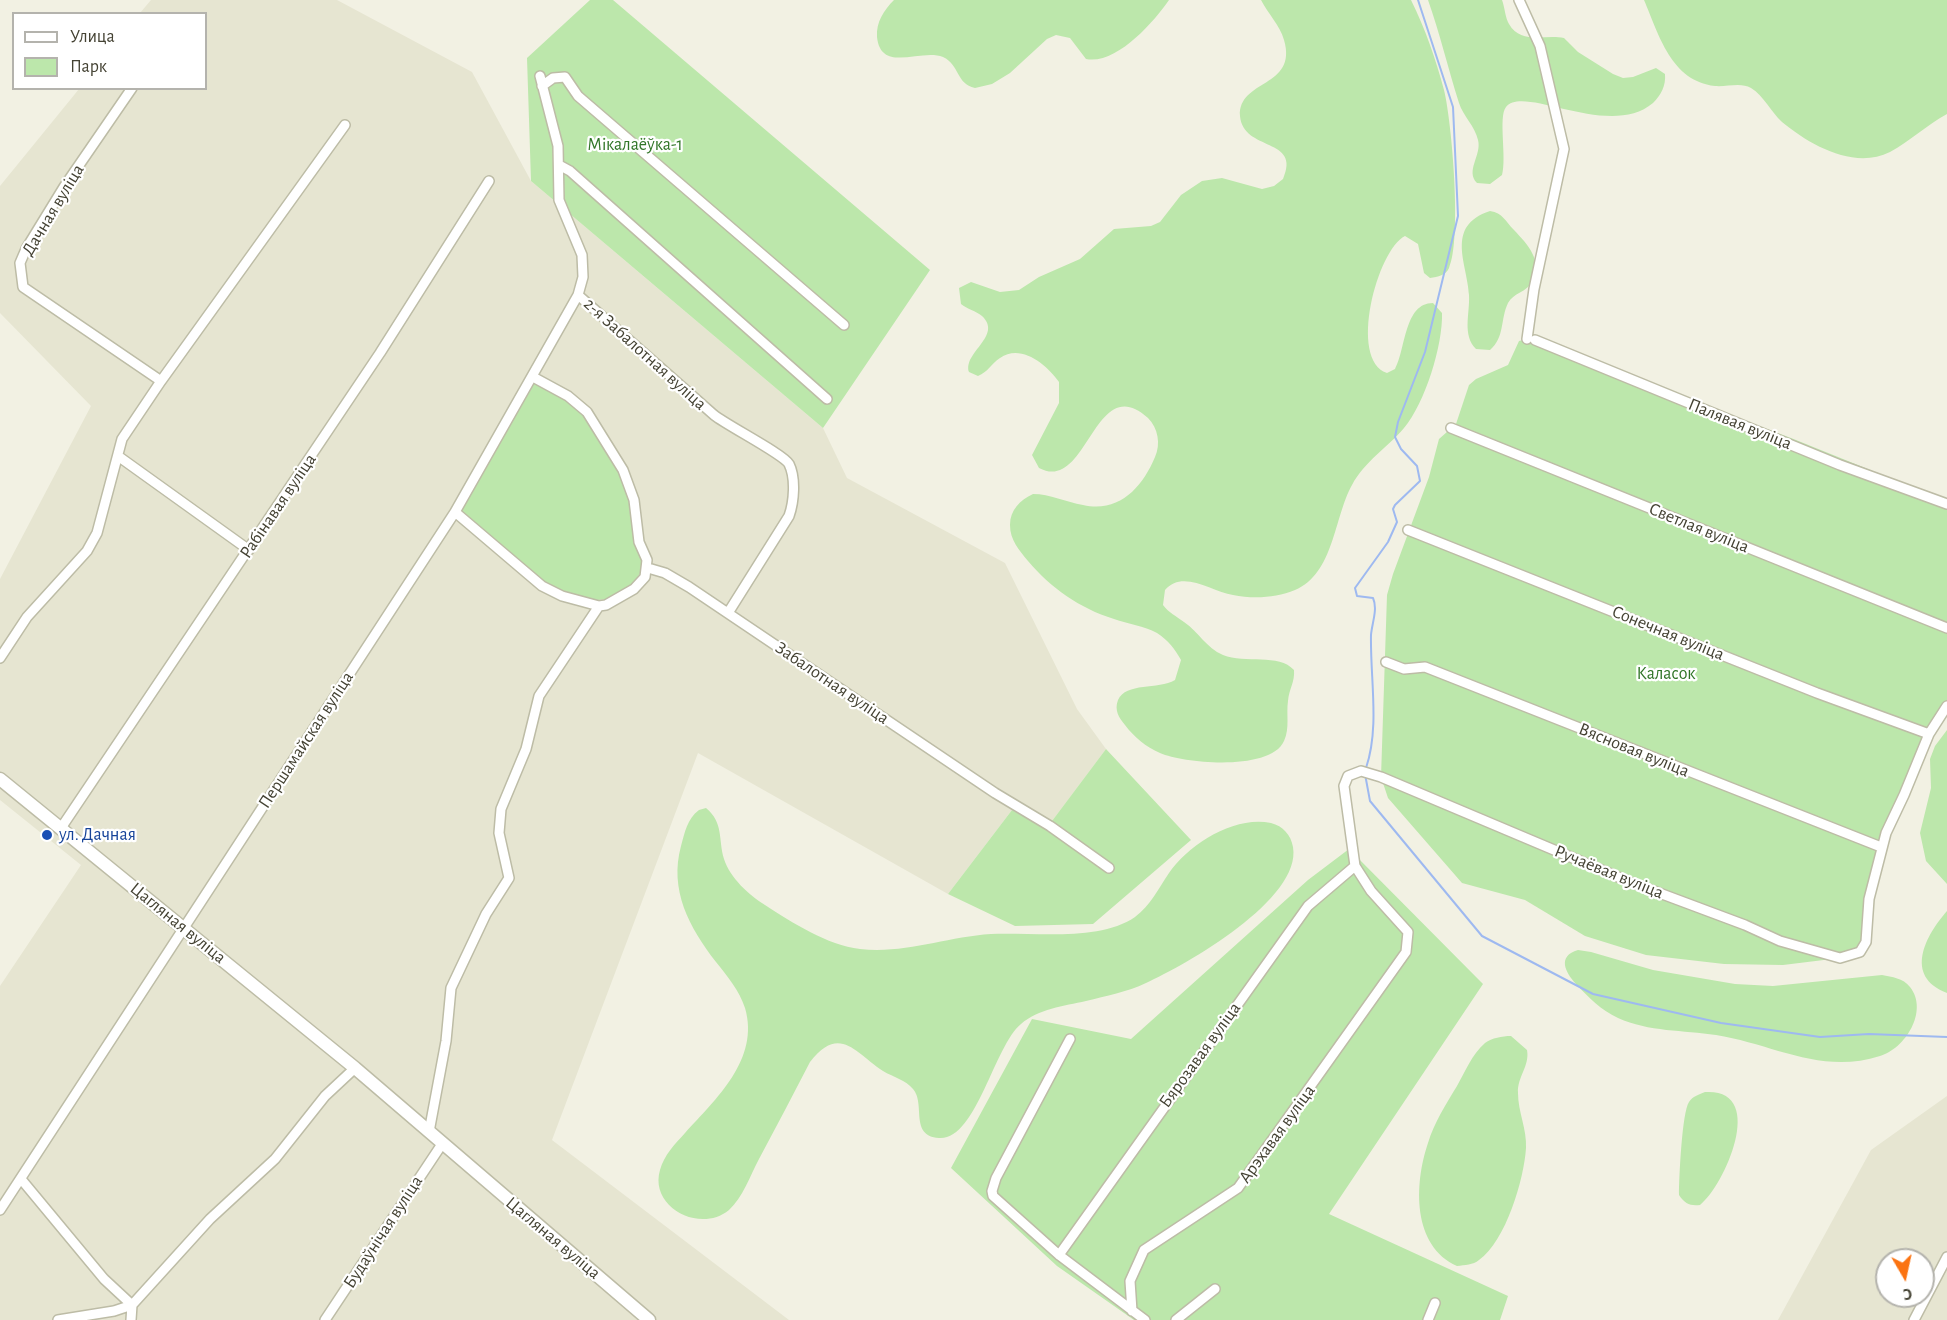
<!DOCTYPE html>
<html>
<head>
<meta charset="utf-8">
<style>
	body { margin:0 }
	#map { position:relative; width:1947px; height:1320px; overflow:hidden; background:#f2f1e3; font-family:"Alegreya Sans",sans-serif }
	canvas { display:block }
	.legend { position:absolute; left:12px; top:12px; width:195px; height:78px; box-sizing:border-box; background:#fff; border:2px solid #b4b3ad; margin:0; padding:8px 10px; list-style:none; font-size:18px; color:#444233 }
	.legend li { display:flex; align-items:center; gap:12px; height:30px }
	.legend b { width:30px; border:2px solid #b4b3ad }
	.north { position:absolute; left:1875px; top:1248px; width:60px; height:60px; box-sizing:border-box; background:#fff; border:2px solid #b4b3ad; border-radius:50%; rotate:171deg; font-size:16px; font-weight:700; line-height:24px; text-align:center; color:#444233 }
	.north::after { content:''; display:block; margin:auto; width:21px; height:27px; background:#fb7311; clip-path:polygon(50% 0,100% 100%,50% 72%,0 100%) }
</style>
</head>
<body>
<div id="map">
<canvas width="1947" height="1320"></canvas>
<ul class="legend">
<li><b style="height:8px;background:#fff"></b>Улица</li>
<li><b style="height:16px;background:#bce7ab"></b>Парк</li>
</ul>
<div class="north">С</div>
</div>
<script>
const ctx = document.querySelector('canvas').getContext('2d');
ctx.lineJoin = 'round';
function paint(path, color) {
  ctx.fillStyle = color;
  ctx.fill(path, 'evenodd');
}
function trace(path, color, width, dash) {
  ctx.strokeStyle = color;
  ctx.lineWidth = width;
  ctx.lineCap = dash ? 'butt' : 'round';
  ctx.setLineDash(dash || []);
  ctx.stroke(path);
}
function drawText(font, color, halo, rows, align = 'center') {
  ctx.font = font + ' "Alegreya Sans",sans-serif';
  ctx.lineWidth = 4.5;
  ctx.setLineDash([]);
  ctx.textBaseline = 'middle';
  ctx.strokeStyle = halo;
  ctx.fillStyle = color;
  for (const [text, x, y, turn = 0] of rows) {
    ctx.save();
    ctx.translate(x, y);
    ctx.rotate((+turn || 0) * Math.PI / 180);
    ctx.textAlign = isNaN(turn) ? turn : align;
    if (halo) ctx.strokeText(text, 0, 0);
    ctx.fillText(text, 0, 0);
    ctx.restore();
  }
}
const residential = new Path2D(`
	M 151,0 L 337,0 L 472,72 L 531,181 L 823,428 L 847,478 L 1005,563 L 1077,709 L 1106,749 L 1046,829 L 1012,810 L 948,894 L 698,753 L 552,1140 L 789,1320 L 0,1320 L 0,986 L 81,865 L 0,800 L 0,579 L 91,406 L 0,313 L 0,186 L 79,89 L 206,88 L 206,14 L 140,13 Z
	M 1947,1096 L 1947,1320 L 1778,1320 L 1871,1150 ZM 1887,1260 L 1923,1260 L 1923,1296 L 1887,1296 Z`);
const green = new Path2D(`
	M 590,0 L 613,0 L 930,270 L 823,428 L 531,181 L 527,58 Z
	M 894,0 L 1169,0 C 1153,23 1116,65 1086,59 L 1070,38 L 1056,35 L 1047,39 L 1010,73 L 992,84 L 975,88 C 956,84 960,65 943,57 C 921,48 881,74 877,37 C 876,22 884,10 894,0 Z
	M 1261,0 L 1411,0 C 1425,28 1436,60 1444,90 C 1452,122 1462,240 1449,268 C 1446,275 1438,277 1430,278 L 1424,273 L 1418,244 L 1405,236 C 1377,250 1348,360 1387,373 L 1395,369 C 1406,349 1404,303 1433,303 L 1442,313 C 1443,345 1425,403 1404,428 C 1387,448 1365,461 1352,485 C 1334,517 1334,574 1295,590 C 1276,598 1253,599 1233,595 C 1212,592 1183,569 1165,590 L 1163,605 C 1169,613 1176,616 1184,622 C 1199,632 1206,648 1223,655 C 1245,664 1279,653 1294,670 C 1295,682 1289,689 1288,701 C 1286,714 1290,728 1284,741 C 1271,771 1186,764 1160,753 C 1146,747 1134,737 1125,725 C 1119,718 1114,710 1118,700 C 1126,682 1158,690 1175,680 L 1181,660 C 1175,649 1168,640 1157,633 C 1144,626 1128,624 1114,619 C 1079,608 1051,588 1028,561 C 1019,550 1010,540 1010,525 C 1010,510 1020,500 1033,494 C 1050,494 1066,502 1083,505 C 1119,513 1142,488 1155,457 C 1161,444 1158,428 1148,418 C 1094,369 1088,494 1039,468 L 1032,455 L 1059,403 L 1059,382 C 1047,365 1021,343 1000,358 C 991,364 988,372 978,376 L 969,372 C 963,352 1003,336 982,316 C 976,311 967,309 961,304 L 959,288 L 971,282 L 1000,292 L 1019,290 L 1039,277 L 1080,259 L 1114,229 L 1151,226 L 1160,222 L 1181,195 L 1202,181 L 1222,178 L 1262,189 L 1274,186 L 1283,179 C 1302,137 1243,152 1240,116 C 1238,79 1298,88 1284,40 C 1280,25 1268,14 1261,0 Z
	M 1428,0 L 1502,0 C 1505,8 1505,17 1509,24 C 1521,45 1545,34 1564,38 L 1578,52 L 1613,74 L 1623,78 L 1633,77 L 1656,68 L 1665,74 C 1666,86 1661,95 1653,103 C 1609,140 1524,84 1506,107 C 1498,117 1507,158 1502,175 L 1490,184 L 1477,183 C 1465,171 1482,155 1478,140 C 1475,126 1463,116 1459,103 C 1448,68 1440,34 1428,0 Z
	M 1644,0 L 1947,0 L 1947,114 C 1927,125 1910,141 1890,152 C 1854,170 1810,145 1782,122 C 1771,112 1764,96 1751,88 C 1741,82 1727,87 1715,86 C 1671,81 1659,35 1644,0 Z
	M 1490,211 C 1503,213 1505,221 1514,230 C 1528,245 1543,260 1532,282 C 1527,292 1513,293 1508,303 C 1500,320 1505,337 1490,350 L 1476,349 C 1462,335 1470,314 1469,295 C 1468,265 1444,226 1490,211 Z
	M 1527,339 L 1791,438 L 1947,501 L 1947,706 L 1886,833 L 1864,948 L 1840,958 L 1783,965 L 1724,964 L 1646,955 L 1585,936 L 1525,900 L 1462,883 L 1388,798 L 1381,777 L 1387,595 L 1393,574 L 1429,477 L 1439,439 L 1456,424 L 1469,385 L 1476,379 L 1508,365 L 1519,341 Z
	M 535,382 C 549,390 566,399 578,410 C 620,450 640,514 642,570 C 595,650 504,548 461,512 Z
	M 1947,730 L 1947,884 L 1926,861 L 1920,833 L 1931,788 L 1930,759 L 1935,746 Z
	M 1106,749 L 1191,840 L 1093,924 L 1015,926 L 948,894 L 1012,810 L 1046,829 Z
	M 706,808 C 724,823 718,839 724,859 C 730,878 749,895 765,905 C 793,923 827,945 860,949 C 905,954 946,937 991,934 C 1034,932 1099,942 1135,917 C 1151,905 1158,889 1169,873 C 1189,844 1235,815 1271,823 C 1283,826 1291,835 1293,847 C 1302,899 1186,965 1146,983 C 1127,992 1106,996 1086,1001 C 1064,1006 1038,1009 1021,1024 C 994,1046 976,1141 939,1138 C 909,1136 926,1104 913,1089 C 906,1080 893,1077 883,1071 C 855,1053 840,1024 810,1062 C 793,1095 776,1127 759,1159 C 750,1176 743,1197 729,1210 C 700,1234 649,1207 660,1170 C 664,1155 675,1144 685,1133 C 716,1099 760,1059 745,1008 C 739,990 728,977 716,962 C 689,927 669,890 681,846 C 685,832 687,819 699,810 Z
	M 1349,849 L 1483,984 L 1329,1214 L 1508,1296 L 1500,1320 L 1134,1320 L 1057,1266 L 951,1168 L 1032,1019 L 1131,1039 L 1308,880 Z
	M 1947,911 L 1947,993 C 1903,976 1926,935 1947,911 Z
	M 1578,950 L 1591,952 L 1653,970 L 1735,984 L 1773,986 L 1882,975 C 1892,977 1903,978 1910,987 C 1929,1011 1905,1049 1880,1056 C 1821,1075 1773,1044 1716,1035 C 1683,1030 1649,1032 1618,1018 C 1601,1010 1589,998 1576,984 C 1565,972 1557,956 1578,950 Z
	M 1511,1036 L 1527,1050 C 1530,1066 1517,1077 1518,1093 C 1518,1112 1527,1129 1526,1148 C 1524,1179 1506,1241 1479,1260 C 1473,1265 1465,1265 1457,1266 C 1412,1246 1414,1184 1428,1143 C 1434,1123 1446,1104 1457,1086 C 1465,1072 1472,1054 1485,1043 C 1492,1038 1502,1036 1511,1036 Z
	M 1705,1092 C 1768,1088 1725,1185 1700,1205 C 1690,1206 1685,1204 1679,1195 C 1679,1179 1682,1112 1689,1102 C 1693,1096 1698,1095 1705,1092 Z`);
const stream = new Path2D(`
	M 1366,768 C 1380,727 1370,678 1371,635 C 1372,623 1378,609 1373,598 L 1357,596 L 1355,588 L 1388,542 L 1397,522 L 1393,509 L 1395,505 L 1420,481 L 1417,466 L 1401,449 L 1395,437 L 1398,422 L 1425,352 L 1458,216 L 1453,107 L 1418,0
	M 1365,774 L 1370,801 L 1482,936 L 1593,994 L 1721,1023 L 1820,1037 L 1869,1034 L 1947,1037`);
const minor = new Path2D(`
	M 1519,0 L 1540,46 L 1564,149 L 1534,289 L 1527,339
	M 542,86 L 553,78 L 565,77 L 578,96 L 844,325
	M 132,88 L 64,187 L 26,249 L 20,263 L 23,287 L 161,381
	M 559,165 L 570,171 L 827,399
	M 578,295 L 714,415 C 728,426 783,454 789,464 C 796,478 794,502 789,516 L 728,613
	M 1535,340 L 1840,465 L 1947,504
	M 1451,428 L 1947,628
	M 118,456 L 249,550
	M 455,512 L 542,586 L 562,596 L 599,606 L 606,605 L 634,589 L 645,577 L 647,560 L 639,542 L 634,500 L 623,470 L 587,412 L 568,396 L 533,377
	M 1408,530 L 1817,693 L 1929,734
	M 648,568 L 665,573 L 689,587 L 995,793 L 1050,826 L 1109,868
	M 0,658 L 27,617 L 87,551 L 97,533 L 122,439 L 161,381 L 345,125
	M 1386,662 L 1404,669 L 1425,667 L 1881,847
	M 61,828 L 380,353 L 489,181
	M 1070,1039 L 996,1178 L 992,1191 L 993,1196 L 1059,1255 L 1145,1320
	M 429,1132 L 446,1041 L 451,988 L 486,914 L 509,878 L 499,833 L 501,809 L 526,749 L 539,696 L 599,606
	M 21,1179 L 104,1279 L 132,1305
	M 0,1210 L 455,512 L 578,295 L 583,277 L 582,255 L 559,200 L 558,146 L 540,76
	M 1059,1255 L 1308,906 L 1355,866
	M 1132,1311 L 1130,1281 L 1144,1250 L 1238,1188 L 1406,952 L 1408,932 L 1371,891 L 1355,866 L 1344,786 L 1348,776 L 1361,771 L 1381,777 L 1630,882 L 1745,925 L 1780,941 L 1840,958 L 1860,952 L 1866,942 L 1869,899 L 1886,833 L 1904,795 L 1929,734 L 1947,706
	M 58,1320 L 114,1311 L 132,1305 L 210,1219 L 275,1159 L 325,1096 L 355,1068
	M 131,1320 L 132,1305
	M 325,1320 L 442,1144
	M 1176,1320 L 1215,1289
	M 1428,1320 L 1435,1303
	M 1914,1320 L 1947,1257`);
const tertiary = new Path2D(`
	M 0,779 L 355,1068 L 649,1320`);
const markers = [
	[47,835,6,"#1a4fb4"]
];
const parkNames = [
	["Мікалаёўка-1",635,145],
	["Каласок",1666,674]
];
const streetNames = [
	["Дачная вуліца",53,210,-59],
	["2-я Забалотная вуліца",645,354,42],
	["Палявая вуліца",1740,424,22],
	["Рабінавая вуліца",278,506,-56],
	["Светлая вуліца",1699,528,22],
	["Сонечная вуліца",1668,633,22],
	["Забалотная вуліца",832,683,34],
	["Першамайская вуліца",306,740,-57],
	["Вясновая вуліца",1634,750,22],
	["Ручаёвая вуліца",1609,872,22],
	["Цагляная вуліца",178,923,39],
	["Бярозавая вуліца",1200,1055,-54],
	["Арэхавая вуліца",1277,1134,-54],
	["Будаўнічая вуліца",383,1232,-57],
	["Цагляная вуліца",553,1238,40]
];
const transitNames = [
	["ул. Дачная",59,835]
];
paint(residential, '#e6e5d1');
paint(green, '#bce7ab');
trace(stream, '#9eb9f0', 2);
trace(minor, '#bdbca6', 12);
trace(tertiary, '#bdbca6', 15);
trace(minor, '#fff', 9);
trace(tertiary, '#fff', 12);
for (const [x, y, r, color] of markers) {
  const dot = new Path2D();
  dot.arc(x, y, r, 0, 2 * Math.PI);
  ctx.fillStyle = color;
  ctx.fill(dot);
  trace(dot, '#fff', 2);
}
drawText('18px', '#307527', '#fff', parkNames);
drawText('18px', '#444233', '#fff', streetNames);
drawText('18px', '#164399', '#fff', transitNames, 'left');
</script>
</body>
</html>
